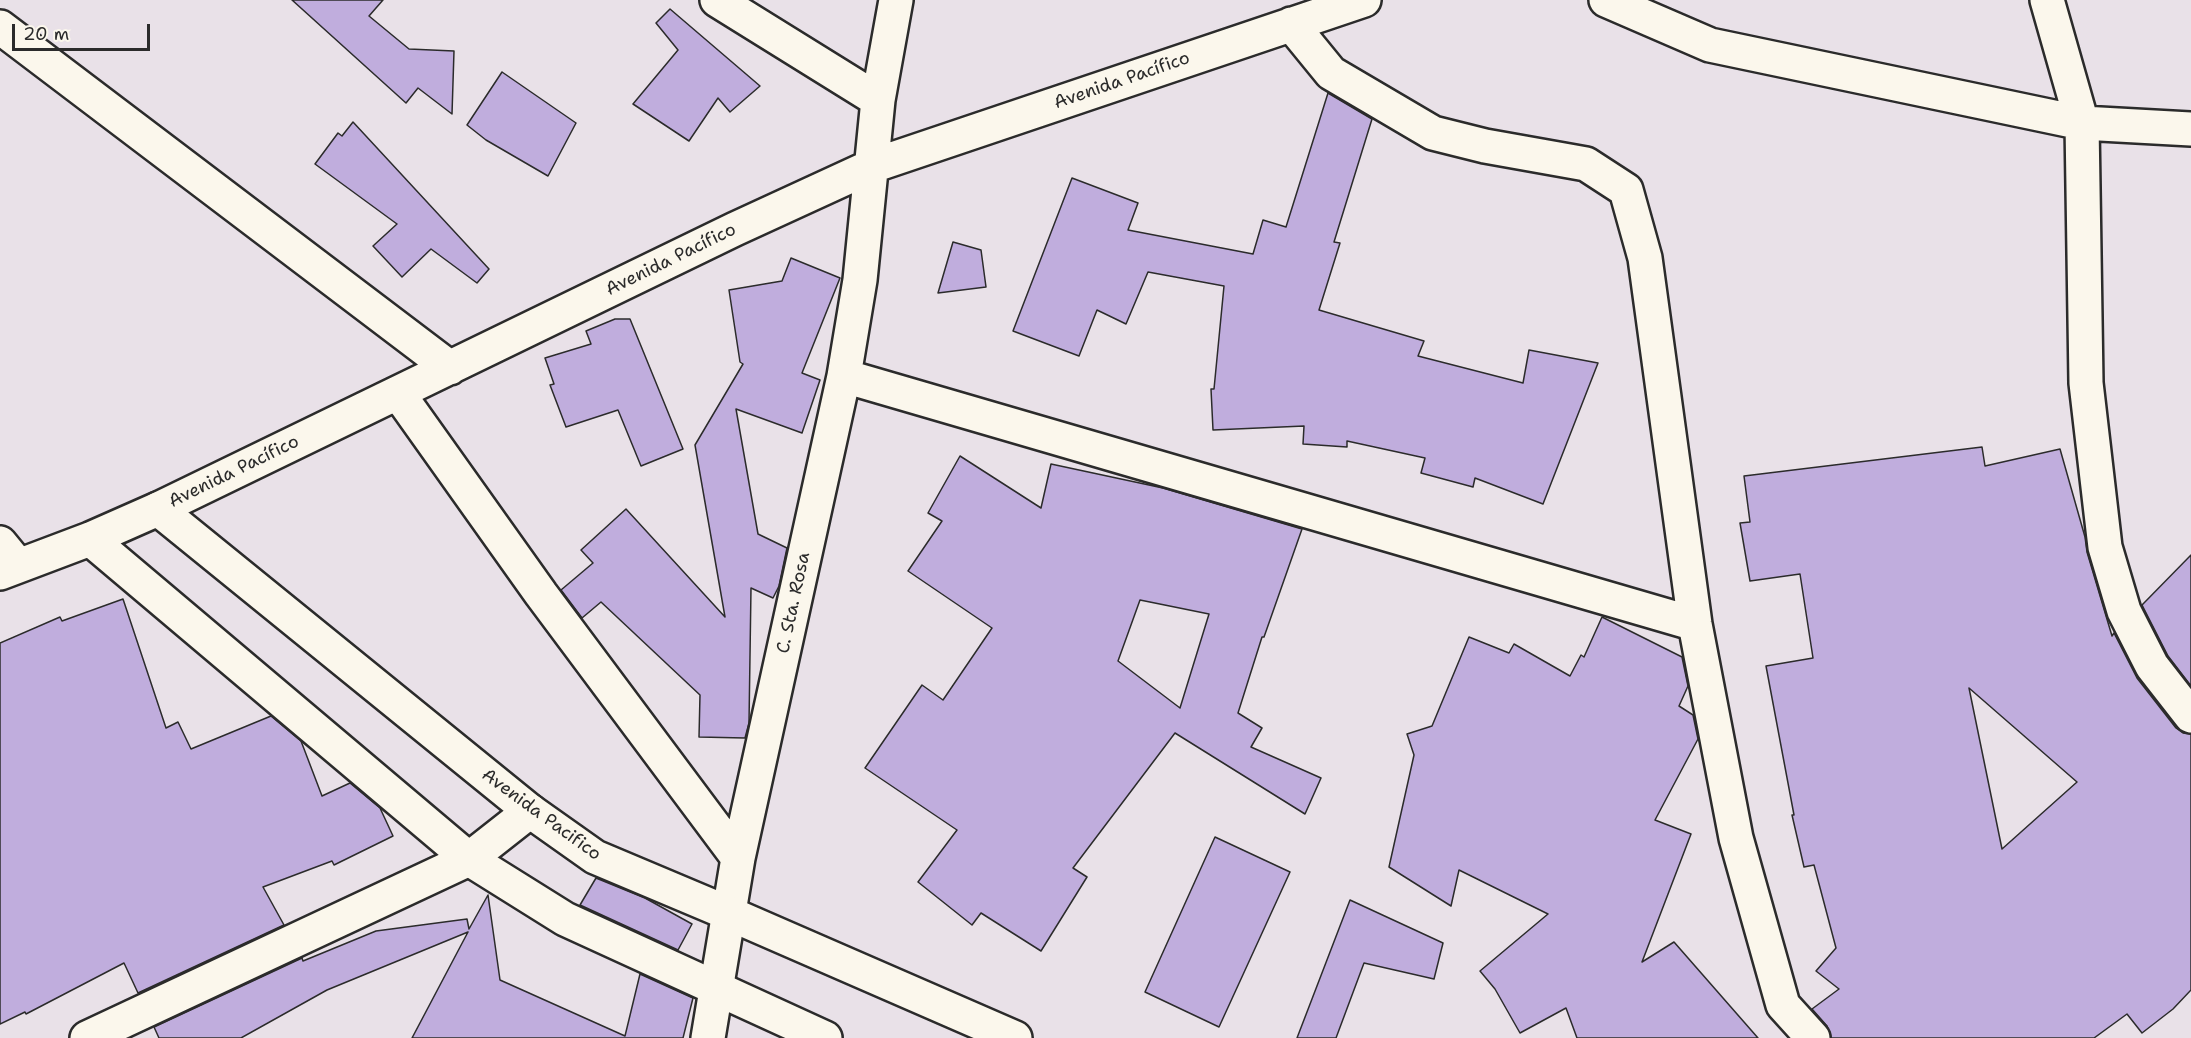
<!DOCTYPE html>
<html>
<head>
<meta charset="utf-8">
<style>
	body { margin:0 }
	#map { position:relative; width:2191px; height:1038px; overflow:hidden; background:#e9e1e8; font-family:"Shantell Sans",sans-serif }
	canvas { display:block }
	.scale { position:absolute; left:12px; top:24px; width:138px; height:27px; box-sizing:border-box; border:3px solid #2b2b2b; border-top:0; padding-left:8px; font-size:18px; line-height:21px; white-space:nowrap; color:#2b2b2b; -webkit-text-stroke:4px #fbf7ec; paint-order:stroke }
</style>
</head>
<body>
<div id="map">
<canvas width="2191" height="1038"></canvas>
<div class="scale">20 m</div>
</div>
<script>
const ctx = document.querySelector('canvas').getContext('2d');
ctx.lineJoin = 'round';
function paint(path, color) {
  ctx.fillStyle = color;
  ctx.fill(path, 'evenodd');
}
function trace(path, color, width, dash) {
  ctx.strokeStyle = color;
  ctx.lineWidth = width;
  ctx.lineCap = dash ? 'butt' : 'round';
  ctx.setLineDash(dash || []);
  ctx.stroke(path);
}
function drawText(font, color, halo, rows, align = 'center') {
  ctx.font = font + ' "Shantell Sans",sans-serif';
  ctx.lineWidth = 4.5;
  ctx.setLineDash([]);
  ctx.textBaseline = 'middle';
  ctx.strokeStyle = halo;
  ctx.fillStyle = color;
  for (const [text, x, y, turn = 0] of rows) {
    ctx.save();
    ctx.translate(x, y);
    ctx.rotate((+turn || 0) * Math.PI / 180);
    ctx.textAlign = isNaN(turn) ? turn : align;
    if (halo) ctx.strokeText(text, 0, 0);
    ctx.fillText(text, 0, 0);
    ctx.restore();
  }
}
const building = new Path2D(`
	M 292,0 L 383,0 L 369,16 L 409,49 L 454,51 L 452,114 L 418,88 L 406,103 Z
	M 670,9 L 760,86 L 730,112 L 718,98 L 689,141 L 633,104 L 678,50 L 656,23 Z
	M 502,72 L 576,123 L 548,176 L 486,140 L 467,125 Z
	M 1328,93 L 1372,119 L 1334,242 L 1340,243 L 1319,310 L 1424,341 L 1418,356 L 1523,383 L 1529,350 L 1598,363 L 1543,504 L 1475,478 L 1473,487 L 1421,473 L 1425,458 L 1347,441 L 1347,447 L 1303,444 L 1304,426 L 1213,430 L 1211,389 L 1214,389 L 1224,286 L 1148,272 L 1126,324 L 1097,310 L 1079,356 L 1013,331 L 1072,178 L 1138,203 L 1128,230 L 1253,254 L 1263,220 L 1286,227 Z
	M 353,122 L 489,269 L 477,283 L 431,249 L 402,277 L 373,246 L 397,224 L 315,164 L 338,133 L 342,136 Z
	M 953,242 L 981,250 L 986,287 L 938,293 Z
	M 791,258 L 840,278 L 802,373 L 820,380 L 802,433 L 736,409 L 758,534 L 787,548 L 779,586 L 773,598 L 751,588 L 749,723 L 745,738 L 699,737 L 700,695 L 601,602 L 582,618 L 561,590 L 593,563 L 581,550 L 626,509 L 725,617 L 695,445 L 743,364 L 740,362 L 729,290 L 782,281 Z
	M 615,319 L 630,319 L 683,449 L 641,466 L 618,410 L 566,427 L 550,385 L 554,384 L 545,358 L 591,344 L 586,331 Z
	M 1982,447 L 1985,466 L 2060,449 L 2085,537 L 2087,552 L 2112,636 L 2114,633 L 2137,678 L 2176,728 L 2183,733 L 2191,734 L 2191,990 L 2173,1009 L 2142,1033 L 2127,1014 L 2094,1038 L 1831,1038 L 1827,1026 L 1812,1009 L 1839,989 L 1816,971 L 1836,948 L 1814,865 L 1804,867 L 1792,815 L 1794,815 L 1766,666 L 1813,658 L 1800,574 L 1750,581 L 1740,523 L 1750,522 L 1744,476 ZM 1969,688 L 2077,782 L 2002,849 Z
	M 960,456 L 1041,508 L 1051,464 L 1163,488 L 1302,529 L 1264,637 L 1262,637 L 1238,713 L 1262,728 L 1251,747 L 1321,778 L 1305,814 L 1175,733 L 1073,868 L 1087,877 L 1041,951 L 981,913 L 972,925 L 918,882 L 957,830 L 865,768 L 922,685 L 943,700 L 992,628 L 908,571 L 942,521 L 928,513 ZM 1140,600 L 1209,614 L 1180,708 L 1118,661 Z
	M 2191,555 L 2191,686 L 2168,656 L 2142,605 Z
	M 123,599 L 166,728 L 178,722 L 191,749 L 271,716 L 301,741 L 322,796 L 350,783 L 380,808 L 393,836 L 334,865 L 332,861 L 263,887 L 284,925 L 138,993 L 124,963 L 26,1014 L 25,1012 L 0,1024 L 0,643 L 60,617 L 62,621 Z
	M 1602,617 L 1682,657 L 1688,686 L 1679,706 L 1693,715 L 1698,739 L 1655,820 L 1691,834 L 1642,962 L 1674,942 L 1758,1038 L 1577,1038 L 1566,1008 L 1520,1033 L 1495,989 L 1480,971 L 1548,914 L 1459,870 L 1451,906 L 1389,867 L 1414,755 L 1407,734 L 1432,726 L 1469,637 L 1509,653 L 1514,644 L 1570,676 L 1581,655 L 1584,657 Z
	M 1215,837 L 1290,872 L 1219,1027 L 1145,992 Z
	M 596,878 L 645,898 L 692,924 L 678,950 L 580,905 Z
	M 488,895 L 500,980 L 625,1036 L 640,974 L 693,998 L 683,1038 L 412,1038 L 468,932 L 327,990 L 241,1038 L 159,1038 L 154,1027 L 302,958 L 303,961 L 376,931 L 467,919 L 469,929 Z
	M 1350,900 L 1443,943 L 1434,979 L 1364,963 L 1336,1038 L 1297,1038 Z`);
const minor = new Path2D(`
	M 717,0 L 878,100
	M 1606,0 L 1710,45 L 2082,123 L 2191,129
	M 2047,0 L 2082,123 L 2086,383 L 2105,547 L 2124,611 L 2152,666 L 2191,716
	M 1291,24 L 1331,73 L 1433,133 L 1485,146 L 1586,164 L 1626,190 L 1645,258 L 1695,624 L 1736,838 L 1783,1005 L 1813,1038
	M 0,27 L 450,368
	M 844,376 L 1695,624
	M 398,393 L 541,594 L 738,858
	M 158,509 L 735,229 L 872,166 L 1364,0
	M 0,543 L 18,565
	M 87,1038 L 469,859 L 530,811
	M 708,1038 L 738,858 L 844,376 L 860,280 L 878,100 L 896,0`);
const major = new Path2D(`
	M 90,539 L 469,859 L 565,919 L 825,1038
	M 0,573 L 90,539 L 158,509 L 530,811 L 595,857 L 728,913 L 1015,1038`);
const streetNames = [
	["Avenida Pacífico",1122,81,-19],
	["Avenida Pacífico",671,260,-26],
	["Avenida Pacífico",234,472,-26],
	["C. Sta. Rosa",794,603,-78],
	["Avenida Pacifico",541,815,36]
];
paint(building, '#c0addd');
trace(building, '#2b2b2b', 1.5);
trace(minor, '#2b2b2b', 38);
trace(major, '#2b2b2b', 38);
trace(minor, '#fbf7ec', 33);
trace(major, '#fbf7ec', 33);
drawText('18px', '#2b2b2b', '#fbf7ec', streetNames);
</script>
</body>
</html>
